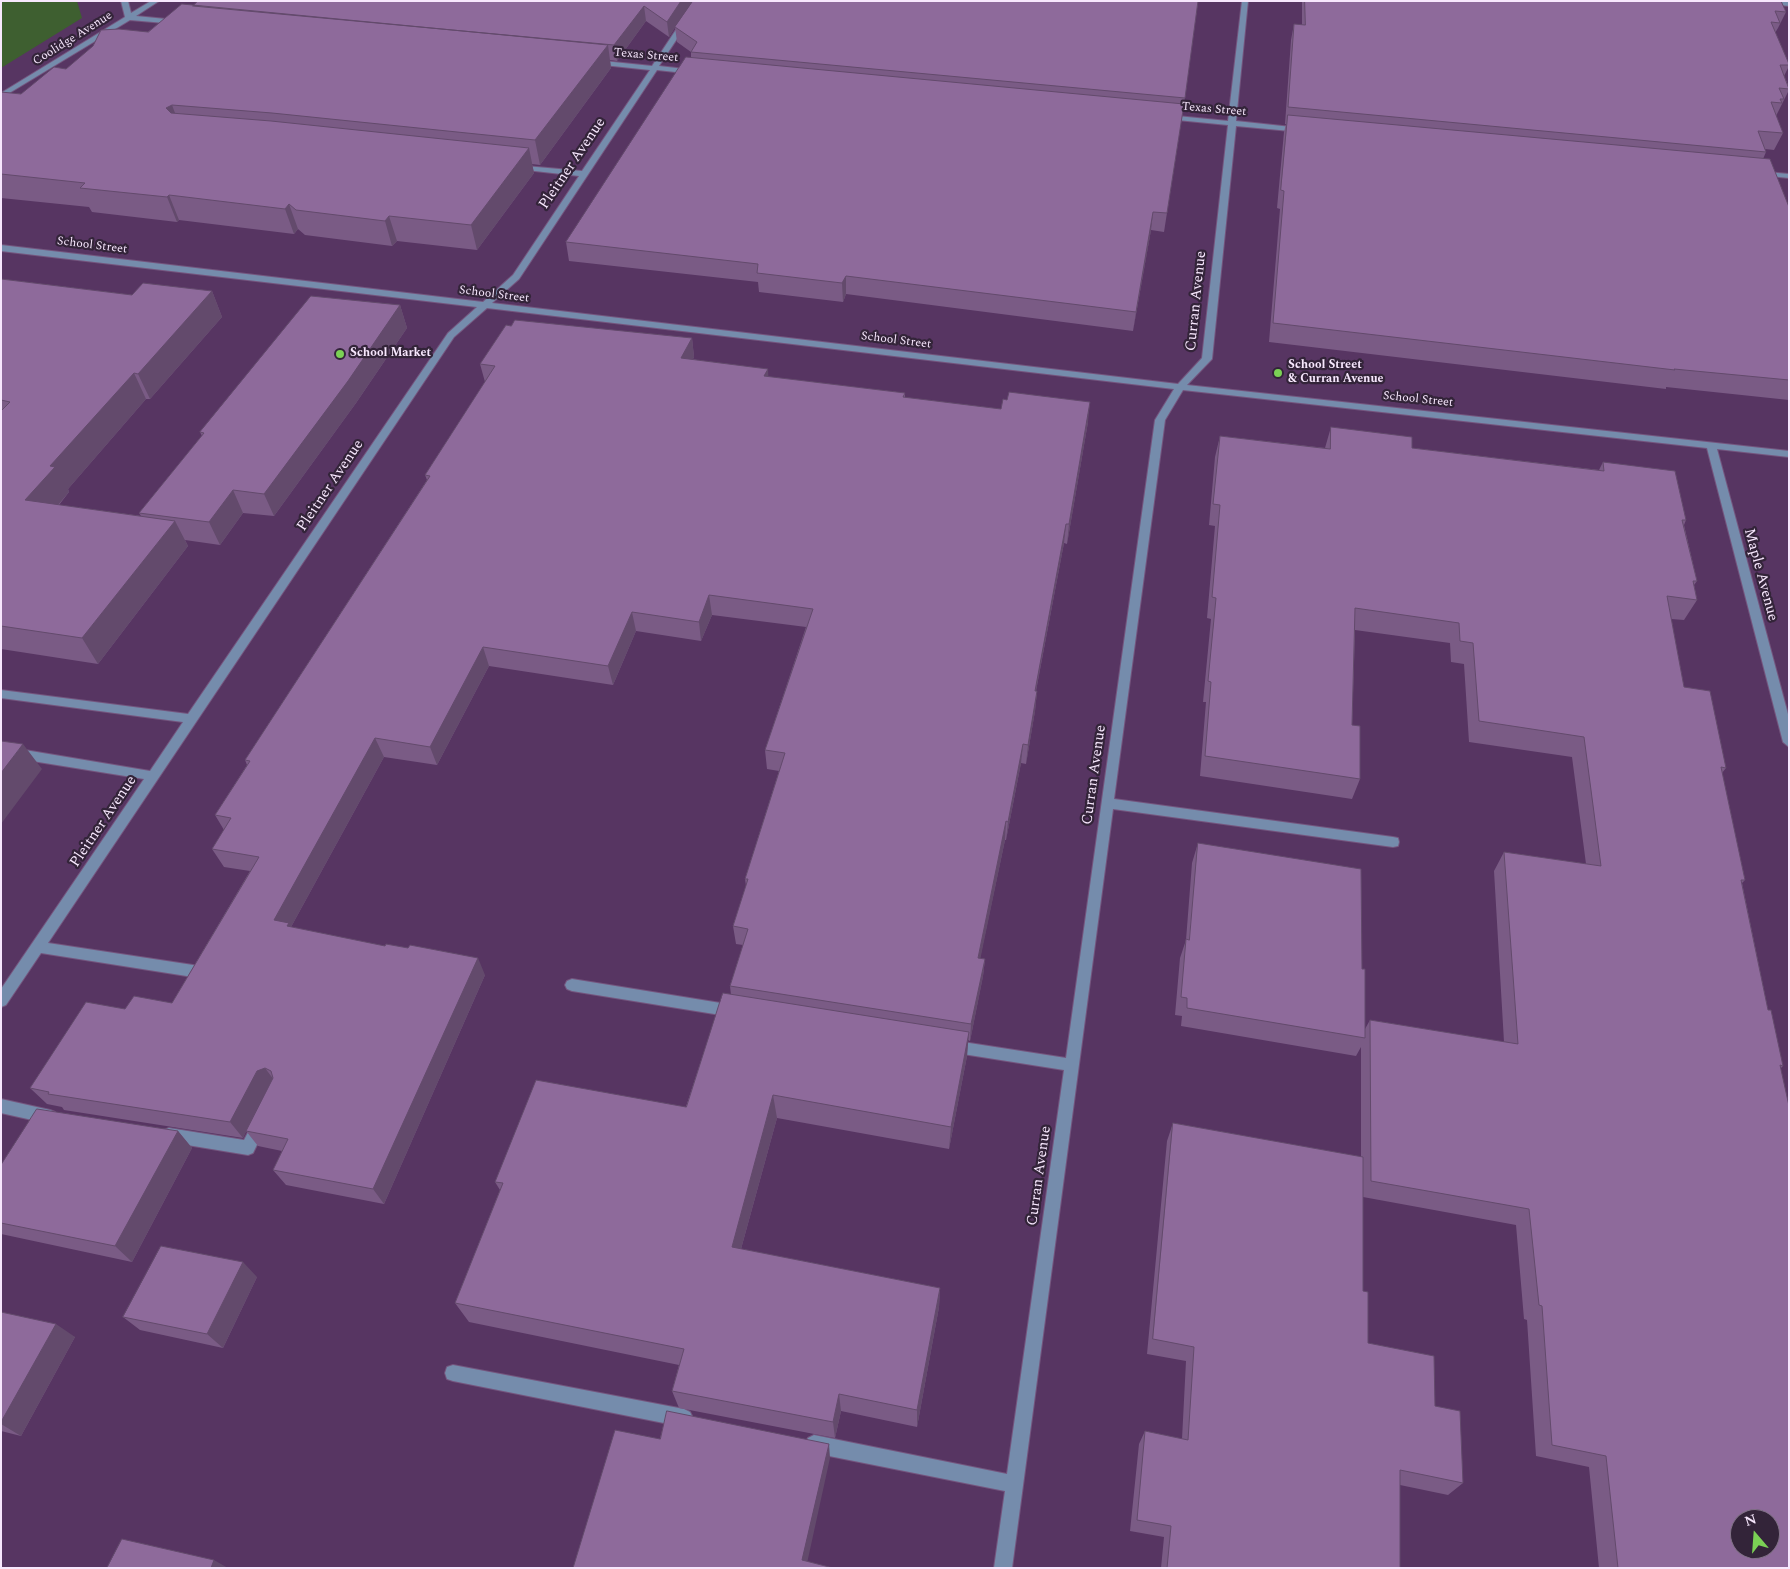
<!DOCTYPE html>
<html>
<head>
<meta charset="utf-8">
<style>
	body { margin:0 }
	#map { position:relative; width:1790px; height:1569px; overflow:hidden; background:#573562; font-family:Spectral,serif }
	canvas { display:block }
	.frame { position:absolute; inset:0; border:2px solid #f7e7fd; pointer-events:none }
	.north { position:absolute; left:1730px; top:1509px; width:50px; height:50px; box-sizing:border-box; background:#332439; border:1px solid #817287; border-radius:50%; rotate:342deg; font-size:14px; font-weight:700; line-height:20px; text-align:center; color:#f7e7fd }
	.north::after { content:''; display:block; margin:auto; width:18px; height:22px; background:#7bd155; clip-path:polygon(50% 0,100% 100%,50% 72%,0 100%) }
</style>
</head>
<body>
<div id="map">
<canvas width="1790" height="1569"></canvas>
<div class="frame"></div>
<div class="north">N</div>
</div>
<script>
const ctx = document.querySelector('canvas').getContext('2d');
ctx.lineJoin = 'round';
function paint(path, color) {
  ctx.fillStyle = color;
  ctx.fill(path, 'evenodd');
}
function trace(path, color, width, dash) {
  ctx.strokeStyle = color;
  ctx.lineWidth = width;
  ctx.lineCap = dash ? 'butt' : 'round';
  ctx.setLineDash(dash || []);
  ctx.stroke(path);
}
function drawText(font, color, halo, rows, align = 'center') {
  ctx.font = font + ' Spectral,serif';
  ctx.lineWidth = 4.5;
  ctx.setLineDash([]);
  ctx.textBaseline = 'middle';
  ctx.strokeStyle = halo;
  ctx.fillStyle = color;
  for (const [text, x, y, turn = 0] of rows) {
    ctx.save();
    ctx.translate(x, y);
    ctx.rotate((+turn || 0) * Math.PI / 180);
    ctx.textAlign = isNaN(turn) ? turn : align;
    if (halo) ctx.strokeText(text, 0, 0);
    ctx.fillText(text, 0, 0);
    ctx.restore();
  }
}
const green = new Path2D(`
	M 1,1 L 77,1 L 82,18 L 1,68 Z`);
const minor = new Path2D(`
	M 121,1 L 128,1 L 131,13 L 151,1 L 159,1 L 136,16 L 176,20 L 180,22 L 176,24 L 130,20 L 1,98 L 1,93 L 125,17 Z
	M 695,1 L 702,1 L 659,66 L 694,70 L 698,72 L 694,74 L 657,70 L 519,279 L 492,303 L 1178,384 L 1202,358 L 1228,125 L 1167,119 L 1163,117 L 1167,115 L 1228,121 L 1242,1 L 1248,1 L 1236,121 L 1301,128 L 1305,130 L 1301,132 L 1236,126 L 1212,359 L 1187,385 L 1789,451 L 1789,457 L 1717,449 L 1789,718 L 1789,747 L 1783,742 L 1707,448 L 1183,390 L 1165,420 L 1114,799 L 1393,837 L 1398,838 L 1399,842 L 1398,846 L 1393,847 L 1113,809 L 1012,1568 L 994,1568 L 1005,1491 L 814,1453 L 808,1450 L 805,1444 L 808,1438 L 814,1435 L 1007,1474 L 1064,1070 L 950,1052 L 945,1051 L 943,1046 L 945,1041 L 950,1040 L 1066,1058 L 1155,420 L 1174,389 L 487,308 L 454,337 L 48,943 L 193,965 L 198,967 L 200,971 L 198,975 L 193,977 L 41,953 L 6,1005 L 1,1007 L 1,989 L 144,779 L 1,756 L 1,746 L 150,771 L 183,722 L 1,698 L 1,690 L 188,714 L 448,333 L 477,307 L 1,251 L 1,245 L 483,302 L 513,275 L 579,176 L 517,169 L 513,167 L 514,165 L 582,171 L 650,70 L 594,64 L 590,62 L 594,60 L 652,66 Z
	M 1757,1 L 1789,2 L 1789,6 L 1760,3 Z
	M 1756,171 L 1789,174 L 1789,178 L 1759,175 L 1756,175 Z
	M 572,979 L 733,1005 L 738,1007 L 740,1011 L 738,1015 L 733,1017 L 572,991 L 567,989 L 565,985 L 567,981 Z
	M 1,1099 L 50,1110 L 55,1112 L 57,1117 L 55,1122 L 50,1124 L 1,1113 Z
	M 260,1117 L 265,1119 L 267,1124 L 253,1153 L 248,1155 L 169,1142 L 164,1140 L 162,1135 L 164,1130 L 169,1128 L 244,1140 L 255,1119 Z
	M 453,1365 L 684,1409 L 690,1412 L 693,1418 L 690,1424 L 684,1427 L 453,1381 L 447,1379 L 445,1373 L 447,1367 Z`);
const wall = new Path2D(`
	M 1198,1 L 1184,104 L 1164,232 L 1151,230 L 1133,331 L 846,294 L 843,302 L 759,292 L 758,282 L 569,261 L 566,242 L 691,58 L 691,52 L 677,42 L 675,27 L 669,37 L 646,21 L 617,61 L 610,60 L 611,68 L 540,165 L 532,164 L 534,173 L 477,250 L 397,241 L 392,246 L 305,235 L 298,229 L 294,234 L 179,220 L 177,222 L 92,212 L 89,207 L 1,198 L 1,92 L 21,94 L 66,69 L 148,32 L 193,6 Z
	M 1302,1 L 1781,1 L 1786,12 L 1778,28 L 1775,33 L 1789,64 L 1789,66 L 1784,76 L 1789,87 L 1789,90 L 1776,116 L 1783,133 L 1774,150 L 1765,149 L 1766,152 L 1763,159 L 1789,207 L 1789,400 L 1666,387 L 1666,389 L 1269,342 L 1280,209 L 1277,208 L 1284,132 L 1286,124 L 1285,124 L 1291,40 L 1294,24 L 1302,25 Z
	M 1,279 L 132,295 L 212,291 L 222,317 L 150,399 L 146,399 L 68,489 L 69,492 L 59,505 L 141,516 L 139,513 L 202,436 L 200,432 L 400,305 L 407,328 L 356,403 L 274,516 L 243,513 L 220,545 L 185,540 L 188,546 L 98,664 L 1,649 Z
	M 692,338 L 694,357 L 693,359 L 768,377 L 905,393 L 905,398 L 1088,422 L 1067,544 L 1064,543 L 1036,691 L 1037,691 L 1035,711 L 1026,764 L 1021,763 L 1006,840 L 1005,840 L 980,958 L 985,959 L 983,976 L 970,1041 L 968,1040 L 967,1056 L 949,1149 L 777,1118 L 741,1249 L 940,1288 L 939,1307 L 917,1427 L 841,1411 L 835,1438 L 679,1408 L 672,1391 L 679,1365 L 469,1322 L 455,1303 L 500,1190 L 495,1182 L 686,1107 L 731,995 L 730,986 L 743,945 L 736,944 L 733,926 L 746,886 L 745,879 L 779,771 L 767,769 L 765,750 L 806,627 L 712,615 L 701,641 L 636,631 L 613,685 L 489,666 L 437,765 L 384,757 L 291,927 L 292,927 L 485,975 L 384,1204 L 286,1185 L 273,1170 L 282,1151 L 258,1146 L 246,1131 L 243,1138 L 64,1110 L 62,1107 L 47,1104 L 30,1088 L 125,1009 L 172,1003 L 250,871 L 224,867 L 212,849 L 224,830 L 215,815 L 247,765 L 245,760 L 427,480 L 425,475 L 485,382 L 480,364 Z
	M 1331,427 L 1412,448 L 1599,470 L 1603,462 L 1686,520 L 1684,525 L 1697,581 L 1694,585 L 1697,600 L 1684,620 L 1671,619 L 1684,687 L 1726,768 L 1722,773 L 1745,880 L 1742,883 L 1768,1010 L 1783,1066 L 1781,1068 L 1789,1568 L 1599,1568 L 1589,1467 L 1536,1456 L 1527,1320 L 1524,1319 L 1516,1225 L 1363,1197 L 1363,1291 L 1368,1343 L 1435,1406 L 1463,1483 L 1448,1495 L 1400,1485 L 1400,1568 L 1161,1568 L 1164,1537 L 1130,1531 L 1139,1444 L 1145,1431 L 1182,1439 L 1186,1361 L 1147,1354 L 1167,1141 L 1173,1123 L 1361,1157 L 1361,1047 L 1356,1056 L 1181,1026 L 1182,1016 L 1175,1015 L 1180,958 L 1186,940 L 1192,863 L 1198,843 L 1362,969 L 1365,1029 L 1370,1020 L 1504,1042 L 1494,871 L 1504,852 L 1586,864 L 1572,757 L 1469,742 L 1464,664 L 1451,662 L 1450,643 L 1355,630 L 1352,725 L 1360,779 L 1352,799 L 1200,776 L 1206,702 L 1203,702 L 1211,619 L 1207,618 L 1215,526 L 1209,525 L 1215,457 L 1220,436 L 1325,448 Z
	M 178,1131 L 192,1148 L 132,1262 L 1,1234 L 1,1165 Z
	M 257,1277 L 223,1348 L 140,1330 L 123,1317 Z
	M 1,1312 L 75,1337 L 21,1436 L 1,1431 Z`);
const shadedWall = new Path2D(`
	M 681,1 L 693,1 L 669,37 L 667,22 Z
	M 644,6 L 646,21 L 617,61 L 614,45 Z
	M 608,45 L 611,68 L 540,165 L 535,140 Z
	M 172,105 L 181,129 L 166,108 Z
	M 529,148 L 534,173 L 477,250 L 471,225 Z
	M 169,195 L 179,220 L 177,222 L 167,197 Z
	M 289,204 L 298,229 L 294,234 L 285,209 Z
	M 1153,212 L 1151,230 L 1133,331 L 1136,312 Z
	M 389,216 L 397,241 L 392,246 L 385,221 Z
	M 846,276 L 846,294 L 843,302 L 842,283 Z
	M 212,291 L 222,317 L 150,399 L 138,374 Z
	M 400,305 L 407,328 L 356,403 L 274,516 L 264,494 Z
	M 692,338 L 694,357 L 684,377 L 681,358 Z
	M 768,369 L 769,388 L 764,376 Z
	M 134,373 L 146,399 L 68,489 L 69,492 L 40,526 L 25,500 L 50,466 Z
	M 1090,402 L 1088,422 L 1067,544 L 1069,524 Z
	M 233,490 L 243,513 L 220,545 L 209,522 Z
	M 175,521 L 188,546 L 98,664 L 82,638 Z
	M 1066,524 L 1064,543 L 1032,710 L 1035,691 Z
	M 709,595 L 712,615 L 701,641 L 699,622 Z
	M 632,612 L 636,631 L 613,685 L 608,666 Z
	M 483,647 L 489,666 L 437,765 L 430,747 Z
	M 1037,691 L 1035,711 L 1026,764 L 1028,745 Z
	M 375,738 L 384,757 L 291,927 L 299,940 L 274,920 Z
	M 23,744 L 42,769 L 1,824 L 1,773 Z
	M 1023,744 L 1021,763 L 1006,840 L 1008,822 Z
	M 1006,821 L 1005,840 L 977,975 L 978,958 Z
	M 478,958 L 485,975 L 384,1204 L 373,1189 Z
	M 985,959 L 983,976 L 970,1041 L 971,1024 Z
	M 969,1032 L 967,1056 L 949,1149 L 951,1127 Z
	M 265,1068 L 277,1084 L 269,1087 L 243,1138 L 230,1122 L 257,1071 Z
	M 773,1095 L 777,1118 L 736,1267 L 732,1247 Z
	M 178,1131 L 192,1148 L 132,1262 L 115,1246 Z
	M 243,1262 L 257,1277 L 223,1348 L 207,1334 Z
	M 940,1288 L 939,1307 L 917,1427 L 917,1410 Z
	M 56,1324 L 75,1337 L 21,1436 L 1,1424 L 1,1422 Z
	M 839,1394 L 841,1411 L 835,1438 L 833,1422 Z
	M 829,1444 L 830,1458 L 806,1568 L 802,1560 Z
	M 214,1560 L 228,1568 L 211,1568 Z`);
const building = new Path2D(`
	M 198,1 L 681,1 L 667,22 L 644,6 L 614,45 L 193,6 Z
	M 693,1 L 1198,1 L 1185,98 L 691,52 L 697,42 L 675,27 Z
	M 1305,1 L 1781,1 L 1786,12 L 1775,11 L 1780,23 L 1771,22 L 1789,64 L 1789,65 L 1780,65 L 1789,89 L 1779,88 L 1784,99 L 1780,99 L 1782,103 L 1771,102 L 1783,133 L 1758,131 L 1766,152 L 1288,107 L 1294,24 L 1305,25 Z
	M 182,4 L 608,45 L 535,140 L 272,113 L 172,105 L 166,108 L 171,113 L 271,121 L 529,148 L 471,225 L 389,216 L 385,221 L 296,210 L 289,204 L 285,209 L 169,195 L 167,197 L 80,188 L 85,183 L 1,174 L 1,92 L 21,94 L 54,67 L 66,69 L 93,46 L 101,30 L 119,29 L 148,32 Z
	M 686,57 L 1184,104 L 1167,213 L 1153,212 L 1136,312 L 846,276 L 842,283 L 757,273 L 758,264 L 566,242 Z
	M 1288,115 L 1770,159 L 1789,207 L 1789,380 L 1674,369 L 1675,370 L 1273,323 L 1284,191 L 1281,190 Z
	M 1,279 L 132,295 L 143,283 L 212,291 L 138,374 L 134,373 L 50,466 L 55,467 L 25,500 L 175,521 L 82,638 L 1,626 L 1,411 L 10,402 L 1,400 Z
	M 311,296 L 400,305 L 348,381 L 264,494 L 233,490 L 209,522 L 139,513 L 204,433 L 200,432 Z
	M 515,320 L 692,338 L 681,358 L 768,369 L 764,376 L 905,393 L 903,397 L 1001,409 L 1003,399 L 1007,400 L 1009,392 L 1090,402 L 1069,524 L 1066,524 L 1035,691 L 1037,691 L 1028,745 L 1023,744 L 1008,822 L 1006,821 L 978,958 L 985,959 L 971,1024 L 730,986 L 748,929 L 733,926 L 748,879 L 745,879 L 785,753 L 765,750 L 813,609 L 709,595 L 699,622 L 632,612 L 608,666 L 483,647 L 430,747 L 375,738 L 274,920 L 289,923 L 287,926 L 385,946 L 386,944 L 408,948 L 410,945 L 478,958 L 373,1189 L 273,1170 L 288,1139 L 246,1131 L 273,1078 L 271,1071 L 265,1068 L 257,1071 L 230,1122 L 48,1094 L 49,1092 L 30,1088 L 86,1002 L 125,1009 L 134,996 L 172,1003 L 259,857 L 212,849 L 231,818 L 215,815 L 250,761 L 245,760 L 430,476 L 425,475 L 495,366 L 480,364 L 506,325 L 511,326 Z
	M 1331,427 L 1412,437 L 1412,448 L 1604,471 L 1603,462 L 1675,471 L 1686,520 L 1682,520 L 1697,581 L 1693,581 L 1697,600 L 1667,596 L 1684,687 L 1710,691 L 1726,768 L 1721,767 L 1745,880 L 1741,880 L 1768,1010 L 1771,1010 L 1783,1066 L 1780,1065 L 1789,1106 L 1789,1568 L 1618,1568 L 1606,1456 L 1552,1445 L 1542,1306 L 1539,1305 L 1529,1209 L 1371,1181 L 1370,1020 L 1518,1044 L 1504,852 L 1601,866 L 1584,737 L 1479,721 L 1473,643 L 1460,641 L 1459,623 L 1355,608 L 1352,725 L 1360,726 L 1360,779 L 1205,756 L 1211,682 L 1208,681 L 1216,598 L 1212,597 L 1220,505 L 1213,504 L 1220,436 L 1330,449 ZM 1740,1519 L 1770,1519 L 1770,1549 L 1740,1549 Z
	M 1,741 L 23,744 L 1,773 Z
	M 1198,843 L 1361,869 L 1362,969 L 1365,969 L 1365,1038 L 1187,1008 L 1187,998 L 1181,997 L 1186,939 L 1189,940 Z
	M 723,993 L 969,1032 L 951,1127 L 773,1095 L 732,1247 L 940,1288 L 917,1410 L 839,1394 L 833,1422 L 672,1391 L 684,1349 L 455,1303 L 503,1183 L 495,1182 L 536,1080 L 686,1107 Z
	M 37,1109 L 178,1131 L 115,1246 L 1,1223 L 1,1165 Z
	M 1173,1123 L 1363,1157 L 1363,1291 L 1368,1292 L 1368,1343 L 1434,1356 L 1435,1406 L 1460,1411 L 1463,1483 L 1400,1470 L 1400,1568 L 1167,1568 L 1171,1526 L 1137,1520 L 1145,1431 L 1188,1440 L 1194,1347 L 1153,1339 Z
	M 161,1246 L 243,1262 L 207,1334 L 123,1317 Z
	M 1,1312 L 56,1324 L 1,1422 Z
	M 667,1411 L 829,1444 L 802,1560 L 833,1568 L 573,1568 L 615,1430 L 660,1439 Z
	M 122,1539 L 214,1560 L 211,1568 L 107,1568 Z`);
const markers = [
	[340,354,5,"#7bd155"],
	[1278,373,5,"#7bd155"]
];
const farStreetnames = [
	["Coolidge Avenue",73,39,-32],
	["Texas Street",646,56,5],
	["Texas Street",1214,110,5],
	["School Street",92,246,7],
	["School Street",494,295,7],
	["School Street",896,341,7],
	["School Street",1418,400,6]
];
const farPoinames = [
	["School Market",350,354],
	["School Street",1288,366],
	["& Curran Avenue",1288,380]
];
const streetNames = [
	["Pleitner Avenue",573,164,-56],
	["Curran Avenue",1197,301,-84],
	["Pleitner Avenue",331,486,-56],
	["Maple Avenue",1760,575,75],
	["Curran Avenue",1095,775,-82],
	["Pleitner Avenue",104,822,-56],
	["Curran Avenue",1040,1176,-82]
];
paint(green, '#3e5f30');
trace(minor, '#74557e', 2);
paint(minor, '#758cac');
paint(wall, '#7a5b85');
paint(shadedWall, '#634a6c');
paint(building, '#8e6a9b');
trace(building, '#634a6c', 1);
for (const [x, y, r, color] of markers) {
  const dot = new Path2D();
  dot.arc(x, y, r, 0, 2 * Math.PI);
  ctx.fillStyle = color;
  ctx.fill(dot);
  trace(dot, '#332439', 2);
}
drawText('12px', '#f7e7fd', '#332439', farStreetnames);
drawText('bold 12px', '#f7e7fd', '#332439', farPoinames, 'left');
drawText('15px', '#f7e7fd', '#332439', streetNames);
</script>
</body>
</html>
